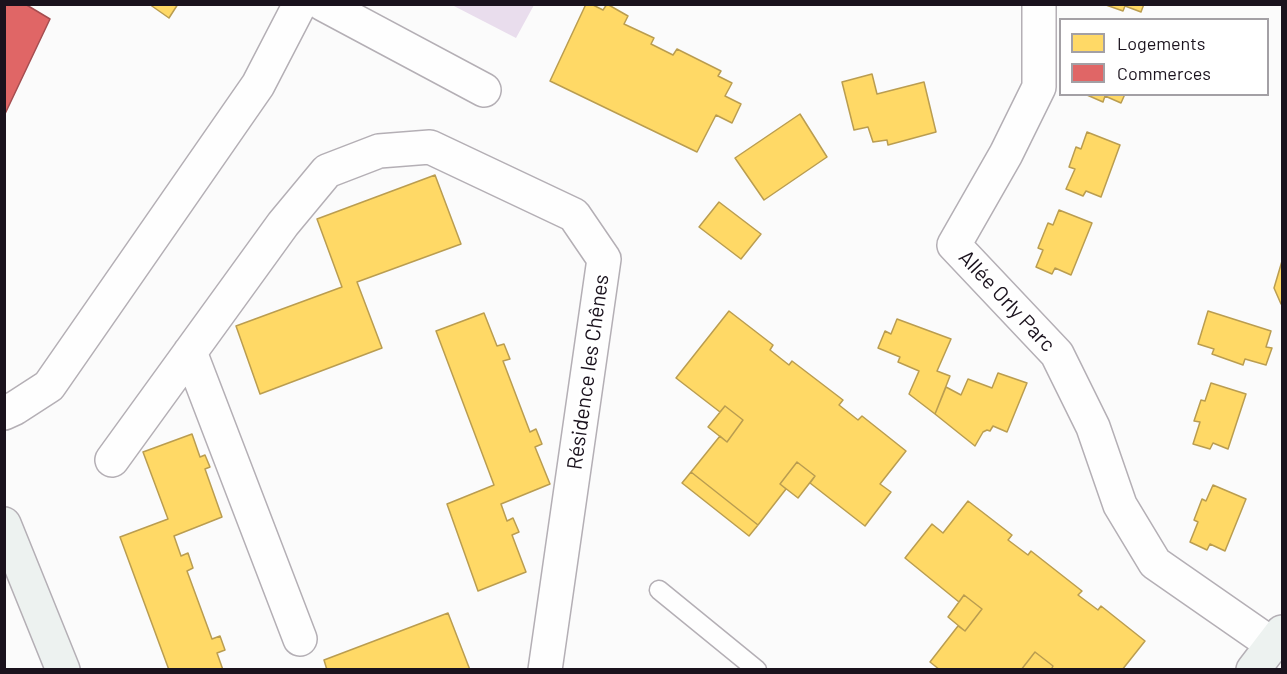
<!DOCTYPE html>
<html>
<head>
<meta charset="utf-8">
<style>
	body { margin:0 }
	#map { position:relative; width:1287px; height:674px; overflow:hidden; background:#fbfbfb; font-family:Barlow,sans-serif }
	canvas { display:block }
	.frame { position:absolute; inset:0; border:6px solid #1a121d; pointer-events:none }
	.legend { position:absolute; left:1059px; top:18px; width:210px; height:78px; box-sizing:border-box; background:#fff; border:2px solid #a3a0a5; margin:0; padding:8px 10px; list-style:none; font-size:18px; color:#1a121d }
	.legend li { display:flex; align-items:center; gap:12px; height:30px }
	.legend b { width:30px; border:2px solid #a3a0a5 }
</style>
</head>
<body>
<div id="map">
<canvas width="1287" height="674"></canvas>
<div class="frame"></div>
<ul class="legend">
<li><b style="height:16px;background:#ffd966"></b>Logements</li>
<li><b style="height:16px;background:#e06666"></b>Commerces</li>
</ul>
</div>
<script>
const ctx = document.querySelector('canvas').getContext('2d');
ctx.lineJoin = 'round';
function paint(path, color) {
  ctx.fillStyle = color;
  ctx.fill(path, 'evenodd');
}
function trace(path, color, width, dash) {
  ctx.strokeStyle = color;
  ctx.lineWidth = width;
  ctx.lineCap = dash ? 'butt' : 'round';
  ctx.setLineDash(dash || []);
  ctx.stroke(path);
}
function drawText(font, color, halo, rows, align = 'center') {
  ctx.font = font + ' Barlow,sans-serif';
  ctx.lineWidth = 6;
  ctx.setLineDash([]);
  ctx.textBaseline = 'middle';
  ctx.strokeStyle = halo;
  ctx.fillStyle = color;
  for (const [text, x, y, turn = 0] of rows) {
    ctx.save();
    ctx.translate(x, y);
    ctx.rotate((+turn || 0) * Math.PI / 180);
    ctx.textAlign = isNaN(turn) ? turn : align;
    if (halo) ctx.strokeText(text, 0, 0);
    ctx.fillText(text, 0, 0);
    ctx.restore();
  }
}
const green = new Path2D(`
	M 452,5 L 534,4 L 534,5 L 516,38 Z`);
const homes = new Path2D(`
	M 149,4 L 178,4 L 169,18 Z
	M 586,4 L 591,4 L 603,10 L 607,4 L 628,16 L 624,24 L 654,38 L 651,44 L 673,55 L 677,49 L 721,71 L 718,76 L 732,83 L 725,96 L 741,104 L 732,123 L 716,115 L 697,152 L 550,81 Z
	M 1144,4 L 1141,12 L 1125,6 L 1123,11 L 1106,5 Z
	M 872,74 L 877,94 L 924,82 L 936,132 L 888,145 L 887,140 L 873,142 L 868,127 L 854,130 L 842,82 Z
	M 1125,94 L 1121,103 L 1105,96 L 1103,102 L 1087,95 Z
	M 800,114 L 827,157 L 764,200 L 735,158 Z
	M 1087,132 L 1120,145 L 1101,197 L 1086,191 L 1083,196 L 1066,189 L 1075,169 L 1069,167 L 1076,147 L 1081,149 Z
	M 435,175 L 461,244 L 357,282 L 382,348 L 260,394 L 236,326 L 342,287 L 317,219 Z
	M 719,202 L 761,234 L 741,259 L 699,227 Z
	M 1059,210 L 1092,223 L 1071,275 L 1055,268 L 1052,274 L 1036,267 L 1043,250 L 1038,248 L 1048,223 L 1053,225 Z
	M 1282,261 L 1282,303 L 1281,304 L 1274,288 Z
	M 729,311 L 773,345 L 770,350 L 789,365 L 792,361 L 843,400 L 839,405 L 858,420 L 862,416 L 906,451 L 880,484 L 891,492 L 865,526 L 810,483 L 815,476 L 797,462 L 780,484 L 786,489 L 758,525 L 691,472 L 720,436 L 727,442 L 743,420 L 725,406 L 720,412 L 676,378 Z
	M 1208,311 L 1271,331 L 1266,347 L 1272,348 L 1266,365 L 1245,359 L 1243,365 L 1212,354 L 1214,349 L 1198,344 Z
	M 484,313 L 497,346 L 504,344 L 510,359 L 503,361 L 530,432 L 536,429 L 542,444 L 535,447 L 550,484 L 501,504 L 507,521 L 513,518 L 519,532 L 512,535 L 526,572 L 478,591 L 447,504 L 494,485 L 436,331 Z
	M 897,319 L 951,339 L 937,371 L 950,376 L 935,414 L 909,394 L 919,371 L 898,362 L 900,357 L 878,348 L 885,331 L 891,334 Z
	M 998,373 L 1027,383 L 1007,432 L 993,426 L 990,431 L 987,430 L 983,432 L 975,446 L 935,414 L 946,387 L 961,395 L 968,379 L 992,388 Z
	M 1211,383 L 1246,394 L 1228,449 L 1213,443 L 1210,449 L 1193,444 L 1200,422 L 1194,421 L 1201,400 L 1205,401 Z
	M 725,406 L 743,420 L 727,442 L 708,427 Z
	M 192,434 L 200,457 L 205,455 L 210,467 L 205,469 L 222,517 L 174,536 L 181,556 L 188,553 L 193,568 L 187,571 L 212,639 L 220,636 L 225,650 L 217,653 L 223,670 L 169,670 L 120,537 L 168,519 L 143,452 Z
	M 797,462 L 815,476 L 798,498 L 780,484 Z
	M 691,472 L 758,525 L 749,536 L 682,483 Z
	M 1213,485 L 1246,499 L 1225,551 L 1210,544 L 1207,550 L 1190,542 L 1198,522 L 1194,520 L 1202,499 L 1206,501 Z
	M 968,501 L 1012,535 L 1008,540 L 1028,555 L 1031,551 L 1082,591 L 1078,595 L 1098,610 L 1101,606 L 1145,641 L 1122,670 L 1051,670 L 1053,666 L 1035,652 L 1021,670 L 940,670 L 930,662 L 958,626 L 965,631 L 982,609 L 964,595 L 959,602 L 905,558 L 932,524 L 943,533 Z
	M 964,595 L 982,609 L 965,631 L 948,617 Z
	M 448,613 L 470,670 L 327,670 L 324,660 Z
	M 1035,652 L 1053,666 L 1051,670 L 1021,670 Z`);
const shops = new Path2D(`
	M 4,4 L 25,4 L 50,19 L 4,116 Z`);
const lane = new Path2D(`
	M 659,590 L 757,670`);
const street = new Path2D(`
	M 323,4 L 484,90
	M 1039,4 L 1039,87 L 1006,154 L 954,245 L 1057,354 L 1093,427 L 1120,505 L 1155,563 L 1273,645
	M 190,352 L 300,639
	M 4,413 L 15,408 L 49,386 L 258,85 L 300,4
	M 112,460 L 283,224 L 327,171 L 379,151 L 430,147 L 574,215 L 604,259 L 545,670`);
const secondary = new Path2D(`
	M 4,524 L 63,670
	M 1253,670 L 1282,632`);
const streetNames = [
	["Allée Orly Parc",1007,301,47],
	["Résidence les Chênes",588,372,-82]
];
paint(green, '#e9dded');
paint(homes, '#ffd966');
trace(homes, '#ba9d50', 1.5);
paint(shops, '#e06666');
trace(shops, '#a54d50', 1.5);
trace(lane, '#b4afb5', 21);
trace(street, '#b4afb5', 36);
trace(secondary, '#b4afb5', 36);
trace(lane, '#fefefe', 18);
trace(street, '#fefefe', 33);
trace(secondary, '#edf2f0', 33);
drawText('21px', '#1a121d', '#fff', streetNames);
</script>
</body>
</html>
